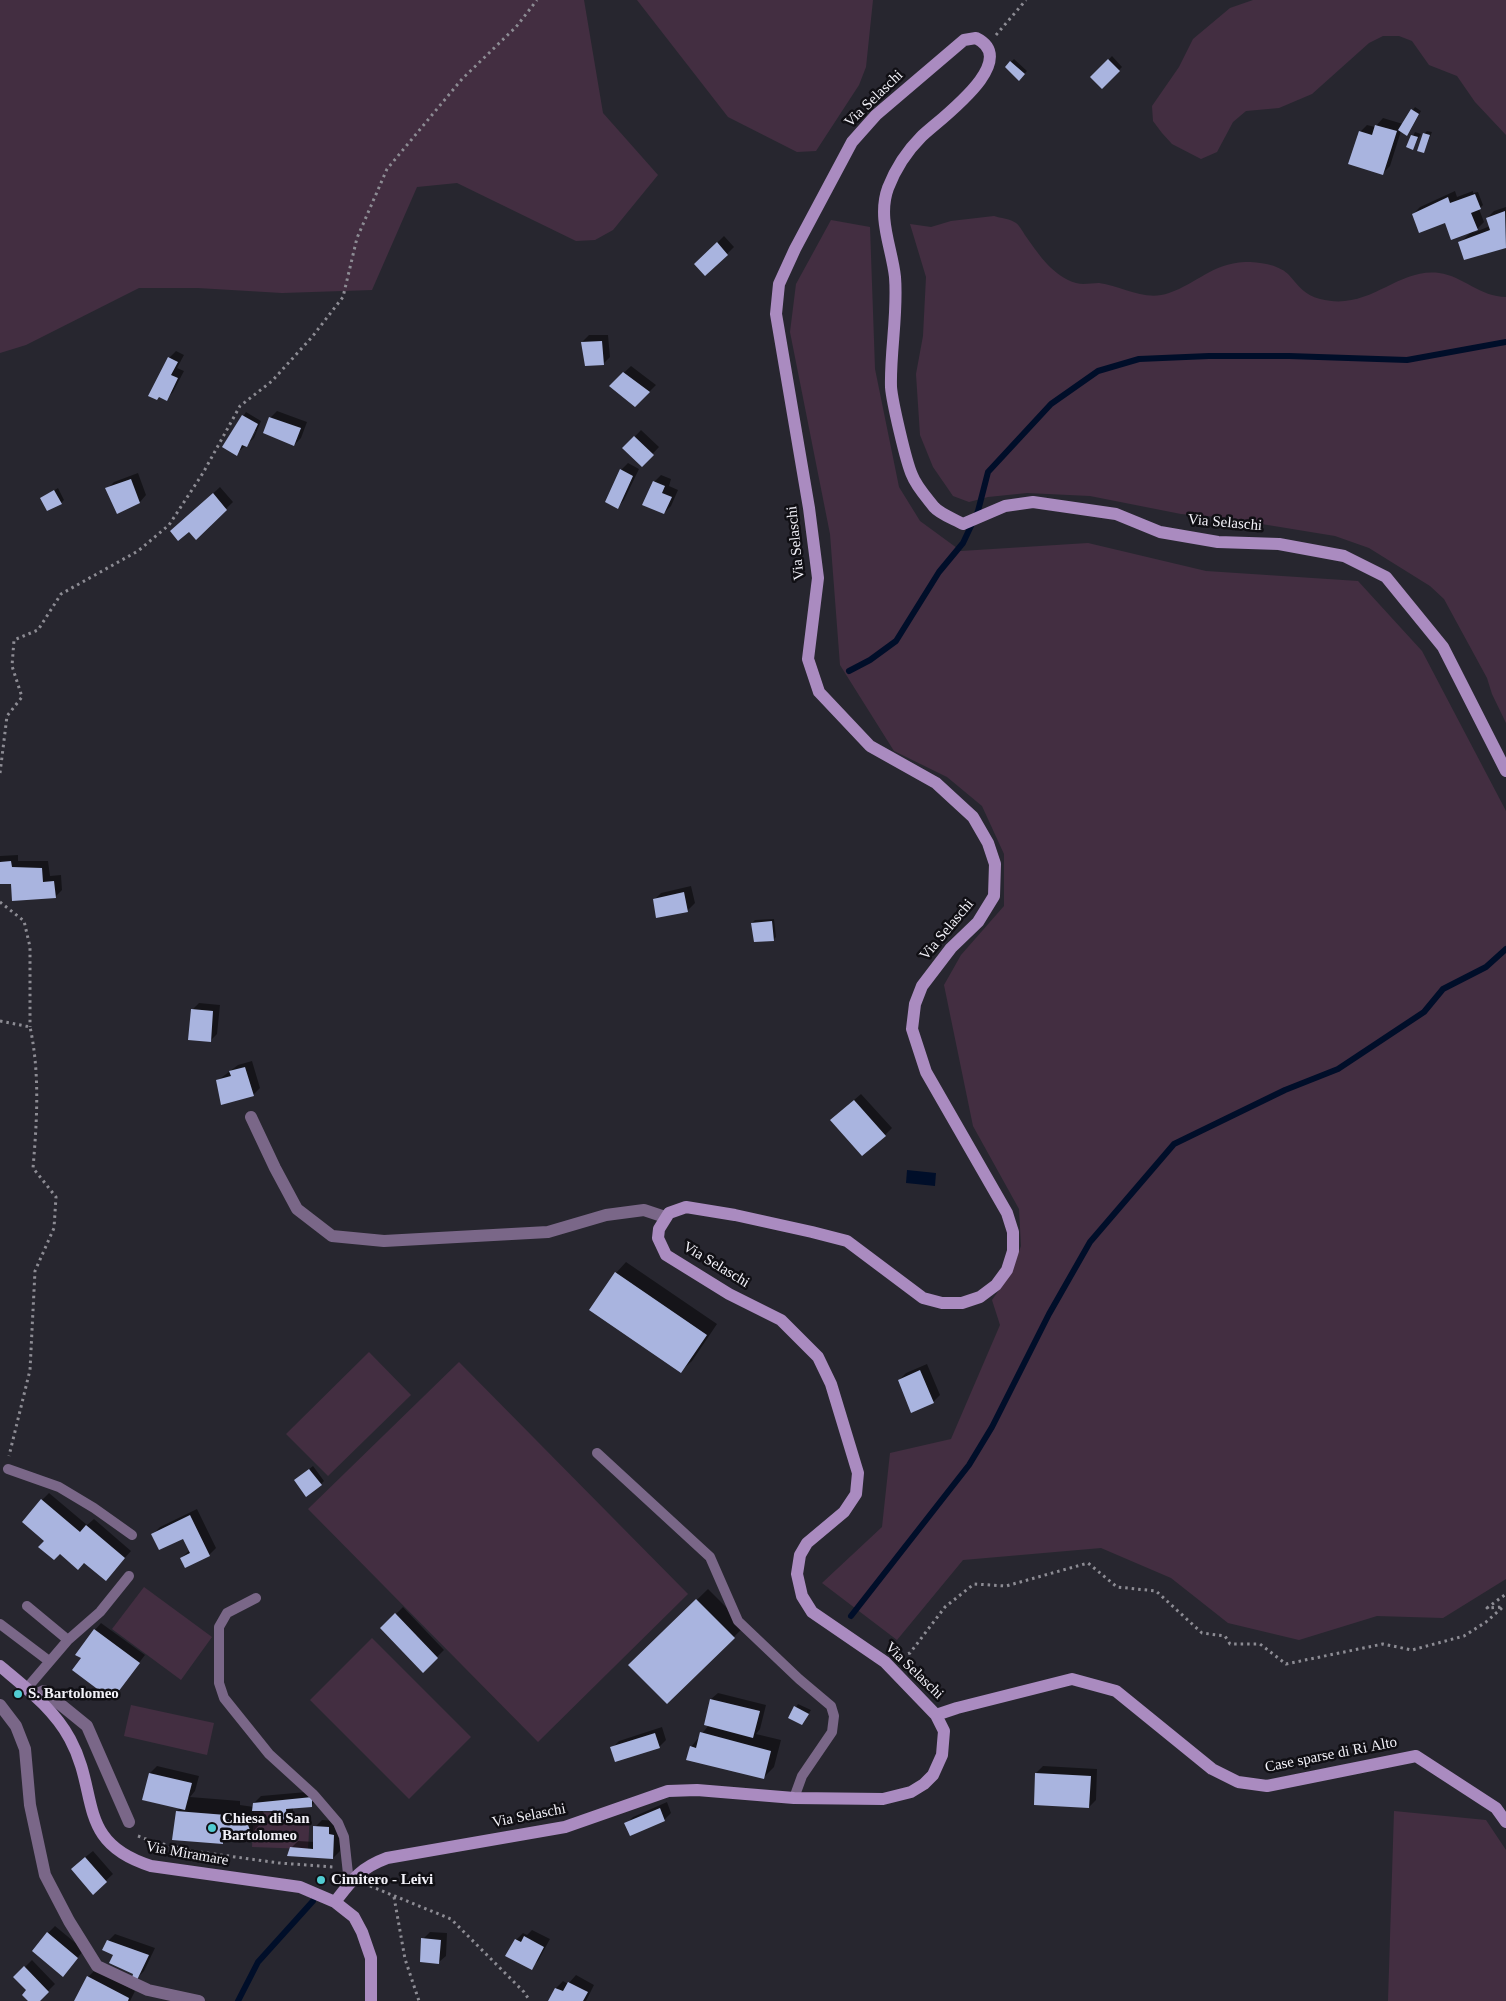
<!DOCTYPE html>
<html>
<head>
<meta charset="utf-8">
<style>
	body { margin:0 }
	canvas { display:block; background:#27262f }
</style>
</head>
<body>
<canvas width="1506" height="2001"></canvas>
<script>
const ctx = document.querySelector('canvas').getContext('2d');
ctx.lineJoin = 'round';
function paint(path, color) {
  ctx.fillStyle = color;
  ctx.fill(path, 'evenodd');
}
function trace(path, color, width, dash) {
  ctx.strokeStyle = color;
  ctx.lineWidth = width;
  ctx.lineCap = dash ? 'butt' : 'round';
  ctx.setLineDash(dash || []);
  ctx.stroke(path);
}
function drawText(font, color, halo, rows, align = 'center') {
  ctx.font = font + ' "Times New Roman",serif';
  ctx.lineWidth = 5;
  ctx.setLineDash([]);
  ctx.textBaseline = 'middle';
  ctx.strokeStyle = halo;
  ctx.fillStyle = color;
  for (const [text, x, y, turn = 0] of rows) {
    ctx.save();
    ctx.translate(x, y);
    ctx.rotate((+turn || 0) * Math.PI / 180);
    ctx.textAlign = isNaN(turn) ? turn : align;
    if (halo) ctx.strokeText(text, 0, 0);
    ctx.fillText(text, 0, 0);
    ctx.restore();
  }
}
const green = new Path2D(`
	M 0,0 L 584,0 L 603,113 L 658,175 L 613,230 L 595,240 L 576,241 L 457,183 L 417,187 L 372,290 L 282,293 L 198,288 L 139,288 L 26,345 L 0,353 Z
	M 637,0 L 873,0 L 866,67 L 859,85 L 816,151 L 797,152 L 728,117 Z
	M 1253,0 L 1506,0 L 1506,135 L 1475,102 L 1457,76 L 1429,65 L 1412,41 L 1399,36 L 1383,36 L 1369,43 L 1312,94 L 1279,108 L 1246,111 L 1233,122 L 1217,152 L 1201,159 L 1172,144 L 1162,133 L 1153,121 L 1152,106 L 1179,67 L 1193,39 L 1230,8 Z
	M 994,216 C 1000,218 1011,219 1016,223 C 1020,226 1024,234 1027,238 C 1039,255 1054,277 1076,283 C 1083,285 1092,283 1099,283 C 1122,286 1145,302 1169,293 C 1198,283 1211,264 1245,262 C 1259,262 1277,264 1288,274 C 1298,285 1304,295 1320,299 C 1370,312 1396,268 1439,273 C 1463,276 1480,297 1506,297 L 1506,723 L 1492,694 L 1487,678 L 1444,599 L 1430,586 L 1369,548 L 1335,536 L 1219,517 L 1181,514 L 1090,496 L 1027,493 L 988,497 L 969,502 L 953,496 L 933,467 L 920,435 L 916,374 L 923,336 L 926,277 L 910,224 L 931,227 L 951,221 Z
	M 831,220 L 870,227 L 875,369 L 899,487 L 920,521 L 961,551 L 1088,543 L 1206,571 L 1358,581 L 1422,651 L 1506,811 L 1506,1579 L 1443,1618 L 1377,1616 L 1299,1640 L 1228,1623 L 1171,1578 L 1101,1548 L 963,1560 L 897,1640 L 822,1583 L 882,1527 L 890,1453 L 951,1439 L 1000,1325 L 992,1300 L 1011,1273 L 1021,1246 L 1019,1209 L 973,1126 L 944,985 L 961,955 L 1004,906 L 1004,854 L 982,806 L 947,777 L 894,751 L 840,665 L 830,534 L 790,332 L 796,284 Z
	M 369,1352 L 411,1395 L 328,1476 L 286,1434 Z
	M 459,1362 L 688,1594 L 538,1742 L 308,1509 Z
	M 144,1587 L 212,1637 L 181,1680 L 112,1629 Z
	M 372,1638 L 471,1737 L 409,1799 L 310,1700 Z
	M 131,1705 L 214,1723 L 207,1755 L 124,1736 Z
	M 1394,1811 L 1486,1820 L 1506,1850 L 1506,2001 L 1388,2001 Z
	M 254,1812 L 310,1814 L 308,1849 L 252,1847 Z`);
const water = new Path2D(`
	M 907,1170 L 936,1173 L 935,1186 L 906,1183 Z`);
const shadow = new Path2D(`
	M 1112,56 L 1122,67 L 1102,87 L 1092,77 Z
	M 1014,59 L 1027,71 L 1019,79 L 1011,62 Z
	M 1415,107 L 1421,111 L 1410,131 L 1401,131 L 1390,166 L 1383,173 L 1360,132 L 1367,125 L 1375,127 L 1383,118 L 1403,124 Z
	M 1427,131 L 1432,132 L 1424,152 L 1424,134 Z
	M 1415,132 L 1421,134 L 1413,148 L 1408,146 Z
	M 1455,191 L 1457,197 L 1473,191 L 1473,193 L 1478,192 L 1483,205 L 1479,209 L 1484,222 L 1473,233 L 1490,226 L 1487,218 L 1494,211 L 1506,207 L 1506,246 L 1465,258 L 1460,243 L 1471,232 L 1446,222 L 1413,214 L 1420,207 Z
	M 724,236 L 734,247 L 706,275 L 696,264 Z
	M 589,335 L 608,335 L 610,357 L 603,364 L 582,342 Z
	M 176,351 L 184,355 L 177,368 L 184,371 L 173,392 L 167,399 L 169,358 Z
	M 631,366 L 656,385 L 635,406 L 610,386 Z
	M 277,411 L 307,422 L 301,438 L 294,445 L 270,418 Z
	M 246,412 L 261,421 L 254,438 L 236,454 L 224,446 ZM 254,430 L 256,431 L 252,439 L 250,439 Z
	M 641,430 L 659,447 L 642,465 L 624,448 Z
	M 628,463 L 639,469 L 624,500 L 618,507 L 621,470 Z
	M 138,473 L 146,495 L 140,502 L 118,512 L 107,489 L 114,482 Z
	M 661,475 L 671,479 L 669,486 L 678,490 L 671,506 L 664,513 L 654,482 Z
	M 220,487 L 233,502 L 196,538 L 189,530 L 179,525 Z
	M 58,488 L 64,500 L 61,503 L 42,498 Z
	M 18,855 L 18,861 L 48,861 L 50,876 L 61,875 L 62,890 L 55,897 L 12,882 L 0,883 L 0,856 Z
	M 691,886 L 695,903 L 688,910 L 657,916 L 654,900 L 661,893 Z
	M 774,919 L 776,937 L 773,940 L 752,923 L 755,920 Z
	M 199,1003 L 220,1005 L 217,1034 L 210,1041 L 192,1010 Z
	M 252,1061 L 260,1088 L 253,1095 L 217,1081 L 238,1065 Z
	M 861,1094 L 892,1128 L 885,1135 L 839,1113 Z
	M 626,1262 L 717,1324 L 692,1361 L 681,1371 L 616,1273 Z
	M 927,1364 L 940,1395 L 933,1402 L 899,1380 L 906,1373 Z
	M 313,1466 L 324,1481 L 321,1484 L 299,1477 Z
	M 49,1493 L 87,1525 L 94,1519 L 131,1551 L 112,1572 L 84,1562 L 45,1541 L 42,1500 Z
	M 197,1509 L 216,1548 L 209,1555 L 181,1558 L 190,1550 L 183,1537 L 153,1534 L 160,1527 Z
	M 708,1589 L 745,1626 L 667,1702 L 630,1665 Z
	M 403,1607 L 444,1650 L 423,1671 L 382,1628 Z
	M 101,1623 L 145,1655 L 112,1698 L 82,1658 L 95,1630 Z
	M 718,1693 L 766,1705 L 760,1729 L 756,1734 L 781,1740 L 774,1767 L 763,1778 L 691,1747 L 709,1725 L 711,1699 Z
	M 798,1704 L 811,1710 L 802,1724 L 790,1717 Z
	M 662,1727 L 666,1740 L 659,1747 L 612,1748 L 619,1741 Z
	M 157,1766 L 199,1776 L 195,1791 L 190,1797 L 240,1801 L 240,1805 L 254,1807 L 254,1803 L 261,1796 L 318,1791 L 319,1798 L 312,1805 L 293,1807 L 293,1812 L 286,1819 L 276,1809 L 262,1810 L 265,1815 L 262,1822 L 248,1837 L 240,1840 L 226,1839 L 223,1843 L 177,1811 L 180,1808 L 143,1800 L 150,1773 ZM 177,1796 L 189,1798 L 187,1801 Z
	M 1043,1766 L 1097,1769 L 1096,1800 L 1089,1807 L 1036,1773 Z
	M 667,1802 L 671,1813 L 664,1820 L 626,1824 L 633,1817 Z
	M 322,1820 L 336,1821 L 341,1828 L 340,1851 L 333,1858 L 291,1848 L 298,1841 L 315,1842 L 315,1827 Z
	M 93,1851 L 113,1874 L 93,1893 L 79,1862 Z
	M 55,1926 L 84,1950 L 69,1968 L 48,1933 Z
	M 532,1930 L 550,1939 L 538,1961 L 531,1968 L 516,1940 L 523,1933 L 527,1935 Z
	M 430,1932 L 447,1933 L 446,1956 L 439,1962 L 423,1939 Z
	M 115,1934 L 155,1948 L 144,1971 L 137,1978 L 135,1973 L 115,1954 L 108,1941 Z
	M 32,1960 L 55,1984 L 38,2001 L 30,2001 L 28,1990 L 15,1977 Z
	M 95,1970 L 135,1991 L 130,2001 L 75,2001 L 88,1977 Z
	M 576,1975 L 594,1985 L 586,2001 L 550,2001 L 556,1988 L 563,1981 L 568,1984 Z`);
const stream = new Path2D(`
	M 849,671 L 870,660 L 896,641 L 939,572 L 963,543 L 978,511 L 988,472 L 1051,404 L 1098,371 L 1139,359 L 1209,356 L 1289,356 L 1407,360 L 1506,342
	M 851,1616 L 969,1465 L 992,1427 L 1049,1314 L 1090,1242 L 1174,1144 L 1285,1090 L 1338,1069 L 1424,1012 L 1443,989 L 1486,967 L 1506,949
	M 238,2001 L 258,1962 L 313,1901`);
const building = new Path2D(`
	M 1108,59 L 1120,71 L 1102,89 L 1090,77 Z
	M 1010,61 L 1025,74 L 1019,81 L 1005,67 Z
	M 1411,109 L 1419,114 L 1407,136 L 1398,130 Z
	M 1375,125 L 1397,131 L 1383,175 L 1348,164 L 1359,131 L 1372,135 Z
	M 1423,133 L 1430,135 L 1424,153 L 1417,151 Z
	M 1411,135 L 1418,137 L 1413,150 L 1406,147 Z
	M 1475,194 L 1481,209 L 1471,213 L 1478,230 L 1451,240 L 1445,223 L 1419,233 L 1412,214 L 1448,197 L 1450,203 Z
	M 1505,211 L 1506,248 L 1464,260 L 1458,242 L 1490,230 L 1486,218 Z
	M 717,242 L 728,255 L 705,276 L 694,264 Z
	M 602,341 L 604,365 L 585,366 L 581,342 Z
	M 168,357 L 178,362 L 171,375 L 178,378 L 167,401 L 159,397 L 157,400 L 148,396 Z
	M 623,372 L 650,392 L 635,407 L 609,386 Z
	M 242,415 L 258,424 L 247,447 L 242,445 L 237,456 L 222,447 Z
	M 269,417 L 301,428 L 294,446 L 263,433 Z
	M 634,436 L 654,455 L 642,467 L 622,448 Z
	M 620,469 L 633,476 L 618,509 L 605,502 Z
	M 131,479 L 140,503 L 117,514 L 105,488 Z
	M 653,481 L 665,486 L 662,493 L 672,497 L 664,514 L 642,505 Z
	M 54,490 L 62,504 L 47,511 L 40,498 Z
	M 213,493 L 227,510 L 196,540 L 189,532 L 178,541 L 170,531 Z
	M 11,861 L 12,867 L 42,868 L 43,882 L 54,881 L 56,898 L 12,901 L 11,884 L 0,884 L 0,862 Z
	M 684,892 L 688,912 L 656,918 L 653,899 Z
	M 772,921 L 774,941 L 754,942 L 751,923 Z
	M 191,1009 L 213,1011 L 211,1042 L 188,1040 Z
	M 245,1067 L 254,1096 L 221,1105 L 216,1080 L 231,1076 L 229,1071 Z
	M 854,1100 L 886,1136 L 862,1156 L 830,1120 Z
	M 615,1272 L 707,1335 L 681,1373 L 589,1310 Z
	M 920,1370 L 934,1403 L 911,1413 L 898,1380 Z
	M 309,1469 L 322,1485 L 306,1497 L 294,1480 Z
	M 41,1499 L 80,1532 L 86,1525 L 125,1558 L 106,1581 L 84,1563 L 78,1570 L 60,1554 L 54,1560 L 38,1547 L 44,1541 L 22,1522 Z
	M 190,1515 L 210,1556 L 185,1568 L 180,1558 L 190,1553 L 183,1539 L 159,1550 L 151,1534 Z
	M 696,1599 L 735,1638 L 667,1704 L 628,1665 Z
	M 395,1613 L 438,1658 L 423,1673 L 380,1628 Z
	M 94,1629 L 140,1663 L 112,1700 L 72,1670 L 81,1658 L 75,1655 Z
	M 710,1699 L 760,1711 L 753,1738 L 704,1725 Z
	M 794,1706 L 809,1714 L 802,1725 L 788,1718 Z
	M 700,1732 L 771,1751 L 764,1779 L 686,1760 L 690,1746 L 696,1748 Z
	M 655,1733 L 660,1748 L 615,1762 L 610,1747 Z
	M 149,1773 L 192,1783 L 185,1810 L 142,1800 Z
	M 1035,1773 L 1091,1776 L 1089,1808 L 1034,1805 Z
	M 312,1797 L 312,1807 L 286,1809 L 287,1820 L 274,1819 L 275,1811 L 252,1811 L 253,1803 Z
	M 660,1808 L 665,1821 L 630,1836 L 624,1823 Z
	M 176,1811 L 226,1815 L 226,1819 L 247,1822 L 251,1833 L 246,1840 L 223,1840 L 223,1844 L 172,1840 Z
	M 313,1826 L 329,1827 L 329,1834 L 334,1835 L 333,1859 L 287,1856 L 290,1847 L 313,1849 Z
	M 85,1857 L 107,1882 L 93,1895 L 71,1869 Z
	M 47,1932 L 78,1958 L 63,1977 L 32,1951 Z
	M 524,1936 L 544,1947 L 532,1970 L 505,1956 L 515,1939 L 521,1942 Z
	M 421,1938 L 441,1940 L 439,1964 L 420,1962 Z
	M 107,1940 L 149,1955 L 137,1980 L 132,1978 L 133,1974 L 109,1963 L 113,1955 L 102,1950 Z
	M 24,1966 L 49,1992 L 40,2001 L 28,2001 L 22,1995 L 26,1990 L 13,1977 Z
	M 87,1976 L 129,1998 L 128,2001 L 74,2001 Z
	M 568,1982 L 588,1992 L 583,2001 L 548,2001 L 555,1988 L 563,1991 Z`);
const path = new Path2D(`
	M 996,35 L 1026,0
	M 0,773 L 7,716 L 22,697 L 12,666 L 14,640 L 38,630 L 61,594 L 138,551 L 169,525 L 203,473 L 240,406 L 272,381 L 312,337 L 343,297 L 357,238 L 387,169 L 462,79 L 516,27 L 537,0
	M 0,902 L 24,921 L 30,947 L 30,1027
	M 0,1021 L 30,1027 C 40,1073 37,1121 33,1168 L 56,1197 L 54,1228 L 35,1271 L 30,1370 L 9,1456
	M 902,1656 L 910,1653 L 945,1607 L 974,1584 L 1006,1586 L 1088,1563 L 1117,1587 L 1156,1591 L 1202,1633 L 1225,1636 L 1230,1644 L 1260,1644 L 1286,1664 L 1383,1644 L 1412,1650 L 1464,1636 L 1486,1622 L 1503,1607 L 1487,1608 L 1506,1594
	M 138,1836 L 151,1841 L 192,1851 L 279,1863 L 333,1867
	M 370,1886 L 451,1919 L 524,1992 L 530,2001
	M 394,1897 L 405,1959 L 419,2001`);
const lane = new Path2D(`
	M 597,1453 L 710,1557 L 738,1621 L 799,1679 L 831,1706 L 834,1716 L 832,1732 L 802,1776 L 794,1798
	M 8,1469 L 59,1487 L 94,1508 L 132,1535
	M 256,1598 L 227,1613 L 219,1627 L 219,1683 L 224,1698 L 269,1754 L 314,1795 L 338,1823 L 344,1837 L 349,1883
	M 27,1606 L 68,1640
	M 0,1624 L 49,1661
	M 27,1688 L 68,1640 L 100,1612 L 129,1576`);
const street = new Path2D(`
	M 251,1117 L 275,1168 L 297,1209 L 332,1236 L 384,1241 L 548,1232 L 606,1215 L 644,1210 L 665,1217
	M 35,1695 L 44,1691 L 87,1726 L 129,1822
	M 0,1705 L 16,1726 L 25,1749 L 30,1805 L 45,1875 L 69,1921 L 97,1966 L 148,1990 L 199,2001`);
const secondary = new Path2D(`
	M 0,1666 C 26,1688 54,1709 70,1739 C 100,1794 75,1842 151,1866 L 300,1887 L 335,1902 L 354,1917 L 362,1932 L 371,1958 L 371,2001
	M 936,1715 L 957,1708 L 1072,1679 L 1116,1691 L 1212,1769 L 1238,1782 L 1267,1786 L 1416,1756 L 1496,1808 L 1506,1822
	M 335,1902 C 352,1880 360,1868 387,1858 L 565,1827 L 668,1791 L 697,1790 L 794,1798 L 883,1799 L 911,1792 L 924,1784 L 933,1775 L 942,1755 L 944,1731 L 936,1715 L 885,1662 L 812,1612 L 802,1596 L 797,1574 L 800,1555 L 807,1543 L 844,1512 L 856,1494 L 858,1473 L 831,1384 L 818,1357 L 781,1320 L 729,1294 L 666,1255 L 658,1238 L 659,1229 L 669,1213 L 686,1207 L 735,1215 L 812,1232 L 847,1241 L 923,1298 L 942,1303 L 962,1303 L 980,1297 L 996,1285 L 1007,1270 L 1013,1251 L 1013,1232 L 1007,1213 L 926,1072 L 912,1029 L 915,1004 L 922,986 L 951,948 L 978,922 L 994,896 L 995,864 L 988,843 L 973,817 L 936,783 L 870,746 L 819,692 L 808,659 L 818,578 L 809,508 L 776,314 L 779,284 L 795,249 L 852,142 L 876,115 L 964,40 L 976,38 C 1023,61 937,121 921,137 C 907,151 895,170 888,188 C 877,218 892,248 895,277 C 898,314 890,351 891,387 C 892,401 906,462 912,475 C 916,486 927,498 934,507 C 940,514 954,519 963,524 L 1005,506 L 1033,502 L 1116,514 L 1160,532 L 1218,542 L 1279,544 L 1344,556 L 1386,577 L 1443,647 L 1506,771`);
const markers = [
	[18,1694,5,"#51ccd2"],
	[212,1828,5,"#51ccd2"],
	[321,1880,5,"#51ccd2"]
];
const streetNames = [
	["Via Selaschi",874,99,-44],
	["Via Selaschi",1225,523,5],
	["Via Selaschi",796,543,-96],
	["Via Selaschi",947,930,-50],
	["Via Selaschi",716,1265,31],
	["Via Selaschi",914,1671,44],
	["Case sparse di Ri Alto",1331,1755,-11],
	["Via Selaschi",529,1816,-11],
	["Via Miramare",187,1854,10]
];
const poiNames = [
	["S. Bartolomeo",28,1694],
	["Chiesa di San",222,1819],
	["Bartolomeo",222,1836],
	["Cimitero - Leivi",331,1880]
];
paint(green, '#432e41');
paint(water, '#000e29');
paint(shadow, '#0007');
trace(stream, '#000e29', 6);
paint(building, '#a9b4df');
trace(path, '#8d8c94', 3, [2.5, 4]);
trace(lane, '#7a6788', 10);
trace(street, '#7a6788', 12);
trace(secondary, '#aa8bc0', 12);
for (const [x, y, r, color] of markers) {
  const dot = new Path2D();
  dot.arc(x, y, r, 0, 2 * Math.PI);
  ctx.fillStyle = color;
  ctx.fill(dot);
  trace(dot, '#100f14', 2);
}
drawText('15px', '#f3f2f9', '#100f14', streetNames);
drawText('bold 15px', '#f3f2f9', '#100f14', poiNames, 'left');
</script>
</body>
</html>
